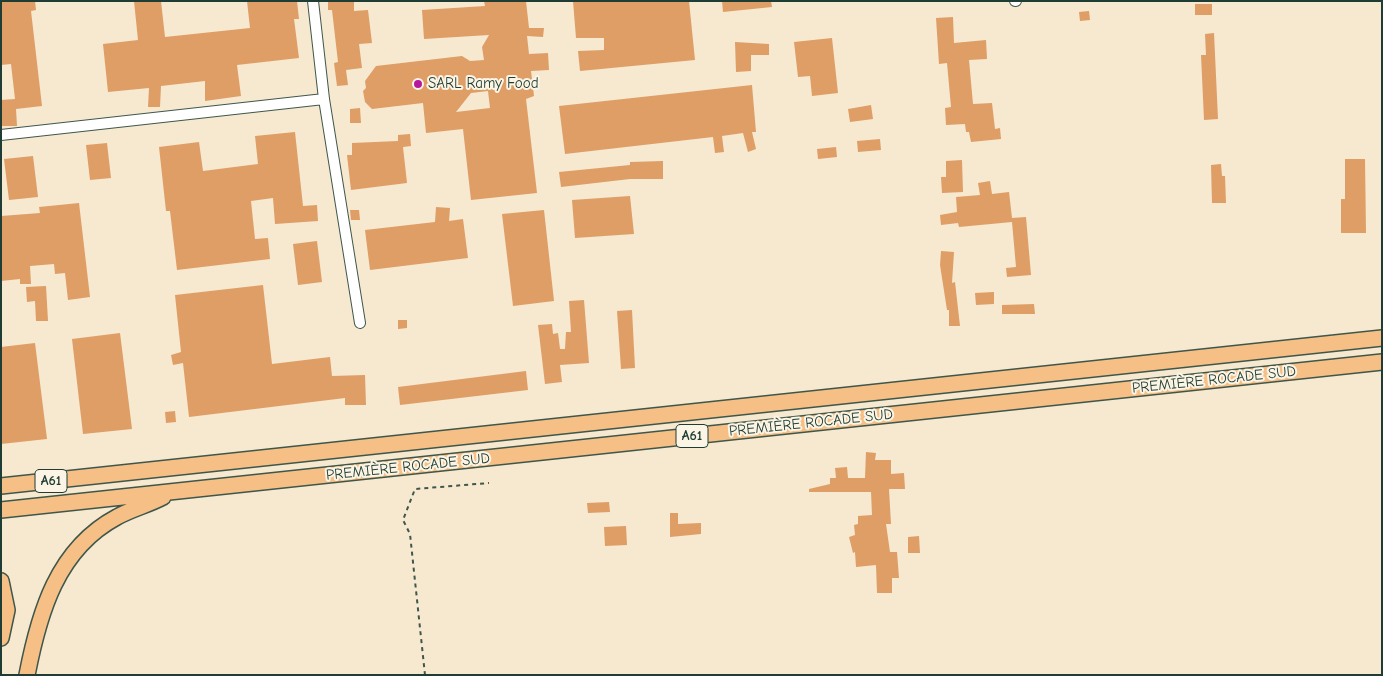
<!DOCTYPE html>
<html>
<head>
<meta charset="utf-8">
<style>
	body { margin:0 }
	#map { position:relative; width:1383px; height:676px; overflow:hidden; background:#f7e8d0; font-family:"Comic Neue",sans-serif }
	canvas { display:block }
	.frame { position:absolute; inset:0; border:2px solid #1f3d34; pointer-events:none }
</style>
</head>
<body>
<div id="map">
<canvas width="1383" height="676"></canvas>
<div class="frame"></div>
</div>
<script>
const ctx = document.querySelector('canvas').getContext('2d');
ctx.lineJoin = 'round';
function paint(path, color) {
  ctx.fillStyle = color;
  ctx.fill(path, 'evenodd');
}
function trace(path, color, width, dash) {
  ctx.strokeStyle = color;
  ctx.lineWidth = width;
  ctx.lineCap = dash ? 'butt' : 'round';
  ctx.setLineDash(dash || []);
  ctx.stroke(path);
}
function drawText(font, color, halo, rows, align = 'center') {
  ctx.font = font + ' "Comic Neue",sans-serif';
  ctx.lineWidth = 4;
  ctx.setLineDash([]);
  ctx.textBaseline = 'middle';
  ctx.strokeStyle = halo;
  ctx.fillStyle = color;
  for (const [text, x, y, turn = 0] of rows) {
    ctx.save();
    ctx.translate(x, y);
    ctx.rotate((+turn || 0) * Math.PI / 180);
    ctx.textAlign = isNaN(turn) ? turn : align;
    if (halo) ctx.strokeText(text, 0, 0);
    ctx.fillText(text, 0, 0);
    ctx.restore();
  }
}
const building = new Path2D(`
	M 1,1 L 35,1 L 36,10 L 31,11 L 42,106 L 16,109 L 17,126 L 1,126 L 1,100 L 15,99 L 11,64 L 1,65 Z
	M 134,1 L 161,1 L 165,37 L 250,28 L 247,1 L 297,1 L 299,19 L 294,19 L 299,58 L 237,65 L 241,96 L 205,101 L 205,81 L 161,86 L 160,107 L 148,107 L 149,88 L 108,92 L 103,44 L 138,40 Z
	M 328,1 L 354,1 L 354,11 L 368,10 L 372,43 L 359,44 L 362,68 L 346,70 L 348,85 L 337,86 L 334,63 L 338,62 L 332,10 L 328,10 Z
	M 484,1 L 526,1 L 529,28 L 544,28 L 543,37 L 527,36 L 529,54 L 548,53 L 549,70 L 531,71 L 534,96 L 526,99 L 537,193 L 471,200 L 463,129 L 426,133 L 423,103 L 372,109 L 365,102 L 363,91 L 366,88 L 365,81 L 376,66 L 462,56 L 470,61 L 484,60 L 482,47 L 489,35 L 424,39 L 422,10 L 485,6 ZM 488,91 L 490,108 L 456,112 L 471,93 Z
	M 573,1 L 689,1 L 695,60 L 580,71 L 578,51 L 604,50 L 604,38 L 576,38 Z
	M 722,1 L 771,1 L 772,7 L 723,12 Z
	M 1195,4 L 1212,4 L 1212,15 L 1195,15 Z
	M 1089,11 L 1090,20 L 1080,21 L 1079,12 Z
	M 953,17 L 954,43 L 986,40 L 987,59 L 969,60 L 973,104 L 992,103 L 995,129 L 1000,128 L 1001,139 L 971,142 L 969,132 L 966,132 L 965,124 L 946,125 L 945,108 L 951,107 L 947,63 L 939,64 L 936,18 Z
	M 1214,33 L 1218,119 L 1204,120 L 1201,55 L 1206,55 L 1205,34 Z
	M 832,38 L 838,93 L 812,96 L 810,76 L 798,77 L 794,42 Z
	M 735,42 L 769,44 L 769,55 L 751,55 L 751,71 L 736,72 Z
	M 752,85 L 756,132 L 752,132 L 756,149 L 748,152 L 743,133 L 722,136 L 724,152 L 715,153 L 713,137 L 565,154 L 559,106 Z
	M 871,105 L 873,119 L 850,122 L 848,109 Z
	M 360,108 L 361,123 L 350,123 L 350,109 Z
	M 295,132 L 303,206 L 317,205 L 318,221 L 275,224 L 273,198 L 251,201 L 255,239 L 268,238 L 270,259 L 177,270 L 170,211 L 166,211 L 159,147 L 199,142 L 203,171 L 258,164 L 255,136 Z
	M 410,134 L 411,146 L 403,147 L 407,183 L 351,190 L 347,155 L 352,155 L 352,143 L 398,141 L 398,135 Z
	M 880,139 L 881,150 L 858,152 L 857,141 Z
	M 107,143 L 111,178 L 90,180 L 86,145 Z
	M 836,147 L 837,157 L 818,159 L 817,149 Z
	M 33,156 L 38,197 L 9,200 L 4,159 Z
	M 1345,159 L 1365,159 L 1366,233 L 1341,233 L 1341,199 L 1345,199 Z
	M 962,160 L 963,192 L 942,193 L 941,177 L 946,177 L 946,161 Z
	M 663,161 L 663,179 L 630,179 L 561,187 L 559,172 L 630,165 L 630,162 Z
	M 1221,164 L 1222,176 L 1225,176 L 1226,203 L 1212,203 L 1211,165 Z
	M 990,181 L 992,194 L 1009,192 L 1012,218 L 1026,217 L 1031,275 L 1007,277 L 1006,268 L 1016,267 L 1012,222 L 959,227 L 958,223 L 941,225 L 940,215 L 957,212 L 956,197 L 980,195 L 978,183 Z
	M 630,196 L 634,234 L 575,238 L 572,200 Z
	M 79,203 L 90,297 L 68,300 L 65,273 L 55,274 L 54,264 L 30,266 L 31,284 L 20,284 L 20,279 L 1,281 L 1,216 L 40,213 L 39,207 Z
	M 436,207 L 450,208 L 449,221 L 463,219 L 468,258 L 370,270 L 365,230 L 435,222 Z
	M 350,210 L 359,210 L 360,220 L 351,220 Z
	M 544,210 L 554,301 L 513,306 L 502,214 Z
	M 317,241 L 322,282 L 298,285 L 293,244 Z
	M 941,251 L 954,252 L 952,283 L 955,282 L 960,326 L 949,326 L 949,310 L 947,310 L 940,265 Z
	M 263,285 L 272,364 L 330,357 L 332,376 L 365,375 L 366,405 L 345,405 L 345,398 L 189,417 L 183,363 L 173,365 L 171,355 L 181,352 L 175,295 Z
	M 46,286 L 48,321 L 36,321 L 35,301 L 27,302 L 26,287 Z
	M 994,292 L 994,304 L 976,305 L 975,293 Z
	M 584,300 L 589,363 L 560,365 L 562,382 L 545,384 L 538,325 L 552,324 L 553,334 L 558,333 L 560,349 L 565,349 L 566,332 L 571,332 L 569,301 Z
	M 1034,304 L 1035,314 L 1002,314 L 1002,305 Z
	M 632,310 L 635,368 L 621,369 L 617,311 Z
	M 398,320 L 407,320 L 407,328 L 398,329 Z
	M 120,333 L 132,429 L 83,434 L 72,339 Z
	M 35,343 L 47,439 L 1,444 L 1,347 Z
	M 526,371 L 528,390 L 400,405 L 398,387 Z
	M 175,411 L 176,422 L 166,423 L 165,412 Z
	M 866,452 L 876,453 L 875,460 L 891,460 L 891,474 L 904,473 L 905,489 L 889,489 L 891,524 L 886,524 L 890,552 L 897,552 L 899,578 L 892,578 L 892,593 L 877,593 L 876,565 L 856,567 L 855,552 L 853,553 L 849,537 L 855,535 L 854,525 L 858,524 L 858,516 L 872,515 L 871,492 L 809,492 L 809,489 L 830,484 L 830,478 L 836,478 L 835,468 L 847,467 L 848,478 L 865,478 Z
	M 609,502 L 610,512 L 588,513 L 587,503 Z
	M 670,513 L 678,513 L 678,524 L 701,523 L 701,534 L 670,537 Z
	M 626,526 L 627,545 L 605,546 L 604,527 Z
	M 919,536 L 920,553 L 908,553 L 908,537 Z`);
const path = new Path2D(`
	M 425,675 L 410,534 L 403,520 L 415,489 L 489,483`);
const minor = new Path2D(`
	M 313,1 L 324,99 L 360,323
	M 1015,1 L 1016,1
	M 1,135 L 324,99`);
const highway = new Path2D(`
	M 1,486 L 1382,338
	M 1,510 L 1382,362
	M 1,581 L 7,610 L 1,638
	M 27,675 C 39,613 57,549 117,517 C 131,509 148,505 163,497`);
const markers = [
	[418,84,5,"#b5179e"]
];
const shields = [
	[692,436,32],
	[51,481,32]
];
const shieldNames = [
	["A61",692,436],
	["A61",51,481]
];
const poiNames = [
	["SARL Ramy Food",428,84]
];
const streetNames = [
	["PREMIÈRE ROCADE SUD",1214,380,-6],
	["PREMIÈRE ROCADE SUD",811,423,-6],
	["PREMIÈRE ROCADE SUD",408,467,-6]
];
paint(building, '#de9e66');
trace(minor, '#3f574b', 12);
trace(highway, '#3f574b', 18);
trace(path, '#3f574b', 2, [4, 4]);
trace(minor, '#fff', 10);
trace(highway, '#f5bf86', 15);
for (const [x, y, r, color] of markers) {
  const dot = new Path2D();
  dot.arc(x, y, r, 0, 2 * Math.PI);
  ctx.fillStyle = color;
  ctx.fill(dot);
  trace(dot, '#fcf5e5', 2);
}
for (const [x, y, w] of shields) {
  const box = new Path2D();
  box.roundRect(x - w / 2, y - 11.5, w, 23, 4);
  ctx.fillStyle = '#fcf5e5';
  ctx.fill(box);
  trace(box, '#1f3d34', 1);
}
drawText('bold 14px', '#1f3d34', null, shieldNames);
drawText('15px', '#1f3d34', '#fcf5e5', poiNames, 'left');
drawText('15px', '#1f3d34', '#fcf5e5', streetNames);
</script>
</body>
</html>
